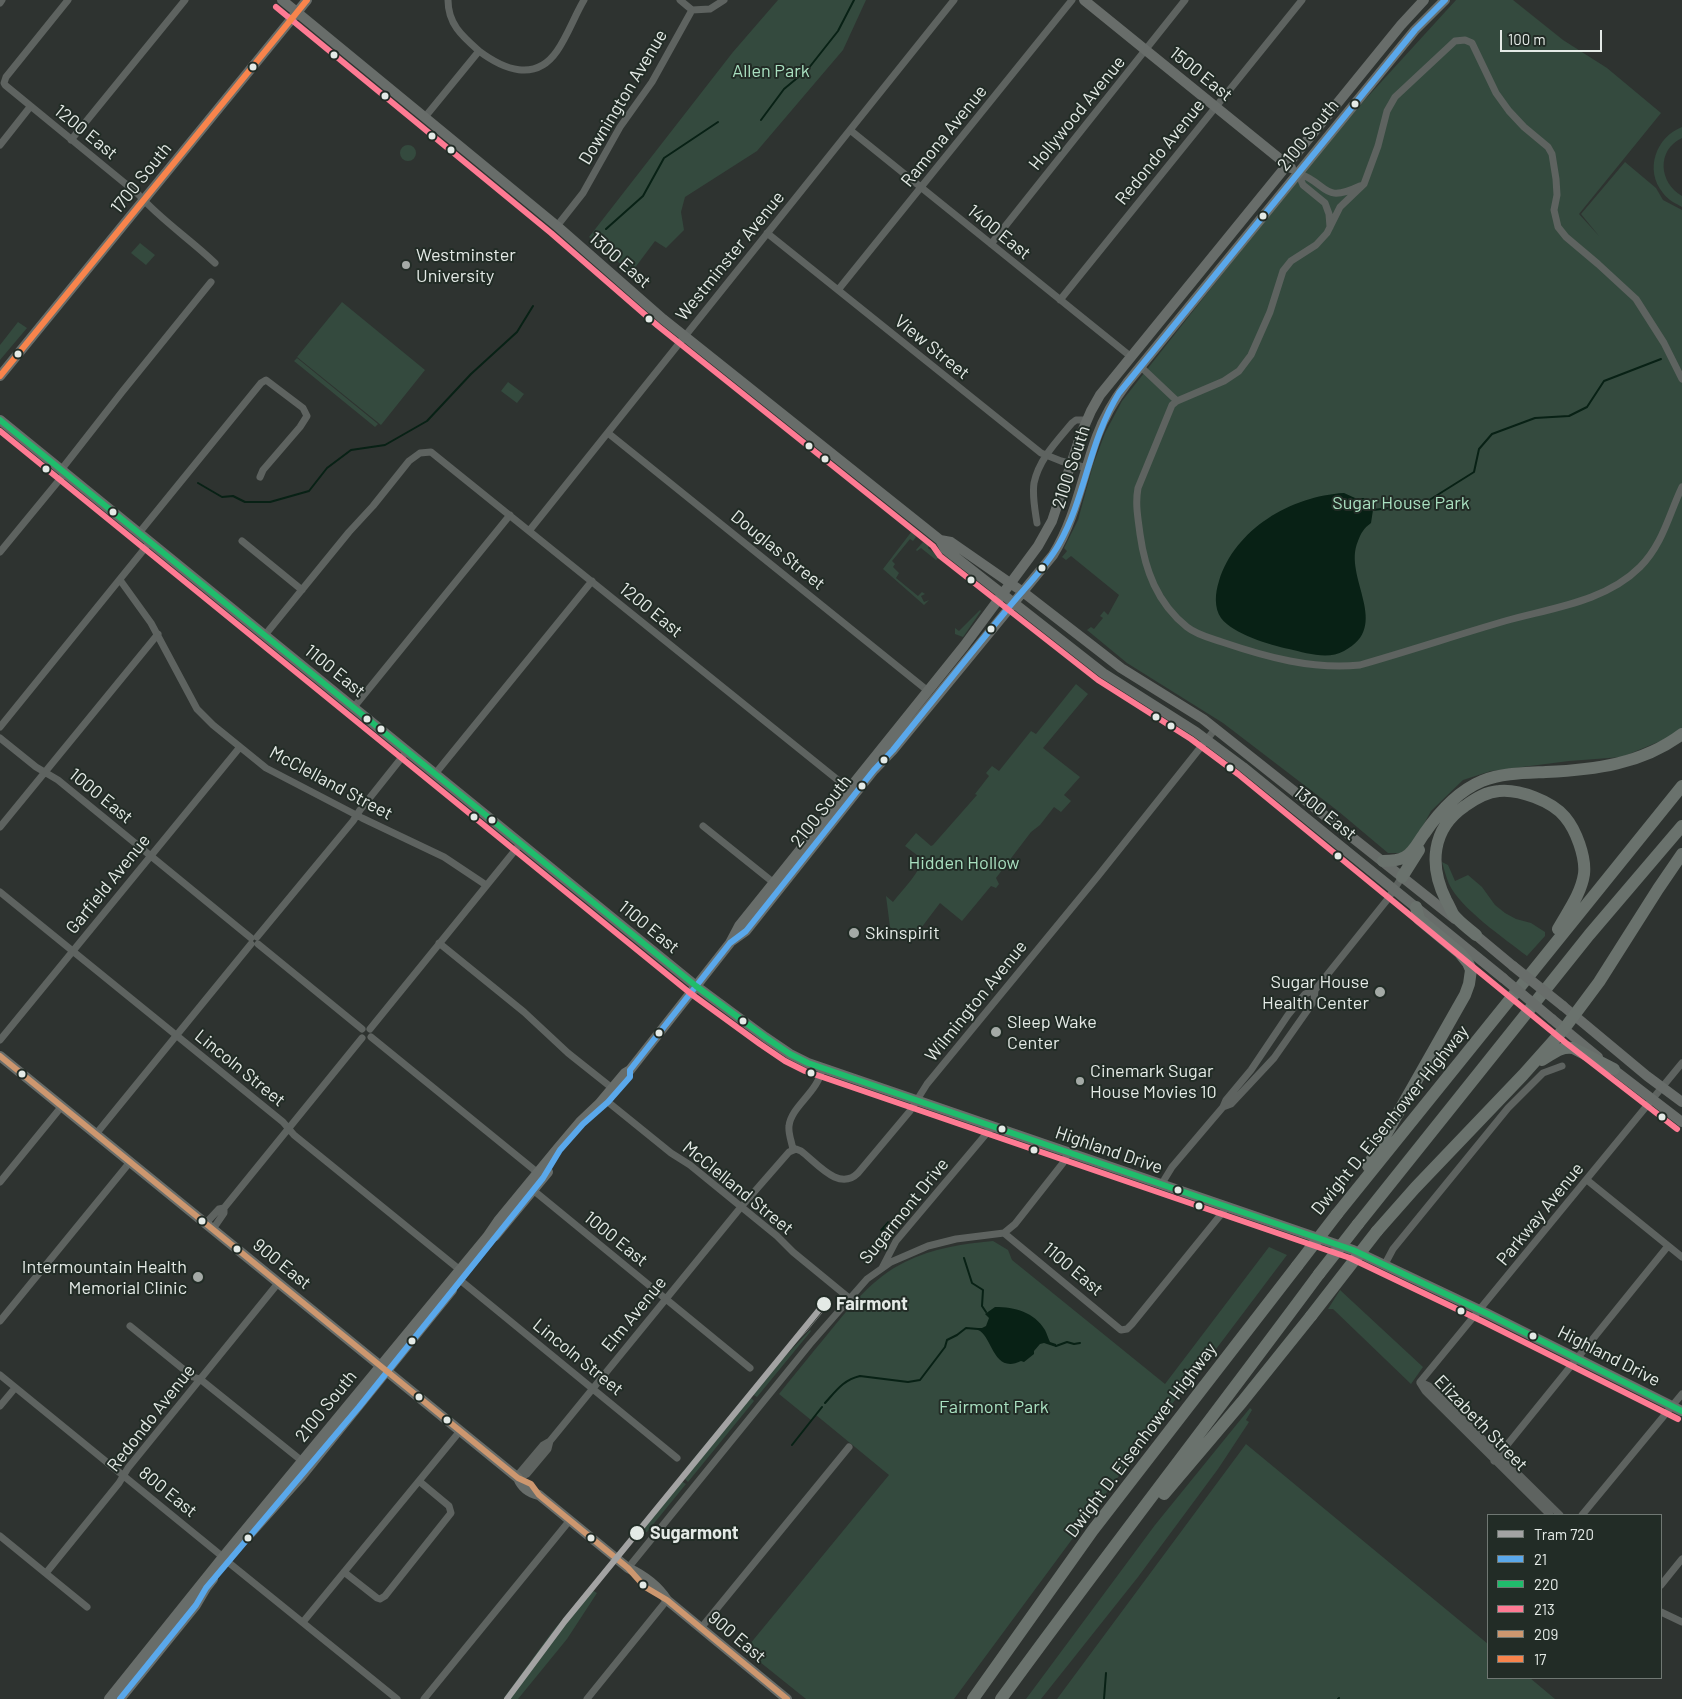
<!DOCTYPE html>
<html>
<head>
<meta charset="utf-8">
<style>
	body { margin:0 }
	#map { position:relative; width:1682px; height:1699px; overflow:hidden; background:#2e3330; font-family:Barlow,sans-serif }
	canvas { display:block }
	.legend { position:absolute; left:1487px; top:1514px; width:175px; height:165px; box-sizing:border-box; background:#222c26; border:1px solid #707873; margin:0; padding:6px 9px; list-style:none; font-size:15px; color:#e4eae6 }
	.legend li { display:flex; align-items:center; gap:10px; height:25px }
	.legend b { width:25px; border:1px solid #707873 }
	.scale { position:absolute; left:1500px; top:30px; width:102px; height:22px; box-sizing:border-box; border:2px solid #e4eae6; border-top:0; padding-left:6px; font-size:15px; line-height:18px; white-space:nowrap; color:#e4eae6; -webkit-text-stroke:4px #222c26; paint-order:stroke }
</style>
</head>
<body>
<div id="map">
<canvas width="1682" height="1699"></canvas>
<ul class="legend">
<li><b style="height:6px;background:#a3a3a3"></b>Tram 720</li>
<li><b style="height:6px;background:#5aa8eb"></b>21</li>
<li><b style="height:6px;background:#20bc6c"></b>220</li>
<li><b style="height:6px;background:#fe7a93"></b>213</li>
<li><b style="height:6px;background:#cd976f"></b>209</li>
<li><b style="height:6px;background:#f8844c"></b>17</li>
</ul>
<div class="scale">100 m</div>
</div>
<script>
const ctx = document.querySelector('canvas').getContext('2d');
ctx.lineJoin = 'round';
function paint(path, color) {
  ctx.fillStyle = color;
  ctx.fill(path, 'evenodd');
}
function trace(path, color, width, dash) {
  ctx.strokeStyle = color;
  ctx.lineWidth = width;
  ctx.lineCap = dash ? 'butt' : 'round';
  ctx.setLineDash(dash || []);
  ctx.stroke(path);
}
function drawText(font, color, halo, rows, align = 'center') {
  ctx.font = font + ' Barlow,sans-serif';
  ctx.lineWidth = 4;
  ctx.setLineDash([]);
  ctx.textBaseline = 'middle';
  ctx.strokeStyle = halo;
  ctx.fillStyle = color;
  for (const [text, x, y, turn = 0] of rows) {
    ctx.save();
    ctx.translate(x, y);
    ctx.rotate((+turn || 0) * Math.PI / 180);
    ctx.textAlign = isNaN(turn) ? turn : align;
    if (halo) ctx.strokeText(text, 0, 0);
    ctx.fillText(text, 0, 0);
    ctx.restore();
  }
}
const green = new Path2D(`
	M 778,0 L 866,0 L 843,50 L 757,151 L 685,197 L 681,212 L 684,230 L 666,248 L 655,241 L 631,273 L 589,237 L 733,52 Z
	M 1456,0 L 1513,0 L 1563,40 L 1607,68 L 1661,113 L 1579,214 L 1599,236 L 1581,214 L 1625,162 L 1656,188 L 1663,200 L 1682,210 L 1682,732 L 1622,757 L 1569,761 L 1491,771 L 1463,780 L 1431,811 L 1413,844 L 1401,853 L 1388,853 L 1338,811 L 1223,723 L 1127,663 L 1087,630 L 1091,627 L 1094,629 L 1103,618 L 1100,616 L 1104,611 L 1108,615 L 1119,595 L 1071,556 L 1066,560 L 1062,557 L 1067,551 L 1064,548 L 1078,520 L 1093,465 L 1105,433 L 1122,401 L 1265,220 L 1351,115 Z
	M 1682,127 L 1682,138 C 1656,150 1659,183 1682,196 L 1682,207 C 1675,203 1668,200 1663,193 C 1644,170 1656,137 1682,127 Z
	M400 153a8 8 0 1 1 16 0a8 8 0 1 1-16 0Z
	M 140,243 L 155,255 L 146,265 L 131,253 Z
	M 342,302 L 425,370 L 381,425 L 297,357 Z
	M 18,322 L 27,328 L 0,360 L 0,345 Z
	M 297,358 L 378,424 L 375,427 L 294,361 Z
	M 508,382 L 524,394 L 517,403 L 501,391 Z
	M 912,531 L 916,537 L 913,541 L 910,539 L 892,561 L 895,564 L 893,567 L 899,573 L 896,578 L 918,596 L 922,592 L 925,594 L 921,596 L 924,602 L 929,600 L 924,605 L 883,569 Z
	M 923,542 L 929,545 L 928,548 L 939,557 L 936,560 L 921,548 L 917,551 L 916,550 Z
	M 980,610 L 981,611 L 963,637 L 955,634 L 955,628 L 959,631 Z
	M 1076,684 L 1088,694 L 1043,748 L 1080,777 L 1064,795 L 1071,801 L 1061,812 L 1054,807 L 1040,825 L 1031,832 L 996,878 L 999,884 L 996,888 L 991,886 L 962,921 L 940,903 L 912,940 L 905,940 L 890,927 L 886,896 L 893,902 C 903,889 914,879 921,864 L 917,855 L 905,846 L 916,833 L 931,846 L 933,845 L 977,795 L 975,794 L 989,776 L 986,773 L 992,766 L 999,771 L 1031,731 L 1036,734 Z
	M 1442,862 L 1448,865 L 1455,881 L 1468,875 L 1482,887 L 1495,905 L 1505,913 L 1516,919 L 1531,923 L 1545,932 L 1545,936 L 1527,956 C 1505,939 1460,908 1449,884 C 1446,877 1444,869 1442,862 Z
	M 993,1241 L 1008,1250 L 1012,1260 L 1165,1384 L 1269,1247 L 1287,1255 L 1195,1377 L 1192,1377 L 954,1699 L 806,1699 L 745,1650 L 889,1475 L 816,1415 L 811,1420 L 779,1394 C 795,1374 811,1354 827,1335 C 850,1307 872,1278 905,1262 C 933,1248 962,1244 993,1241 Z
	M 1340,1290 L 1423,1367 L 1411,1384 L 1333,1309 L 1328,1309 Z
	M 810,1330 L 811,1331 L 757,1397 L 752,1394 L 775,1367 Z
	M 747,1394 L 682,1476 L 680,1475 Z
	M 750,1397 L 754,1401 L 688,1482 L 684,1478 Z
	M 1250,1408 L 1252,1410 L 1246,1420 L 1249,1422 L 1218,1469 L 1138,1577 L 1041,1699 L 1026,1699 L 1155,1525 Z
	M 1246,1444 L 1488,1644 L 1488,1678 L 1530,1678 L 1555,1699 L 1057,1699 Z
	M 681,1481 L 686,1484 L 647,1532 L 645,1532 L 643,1534 L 641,1532 L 644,1527 Z
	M 589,1587 L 590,1587 L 549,1639 L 508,1695 L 503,1699 L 552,1632 Z
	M 592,1590 L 597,1593 L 567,1639 L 518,1699 L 509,1699 L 549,1644 Z`);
const water = new Path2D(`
	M 1344,493 L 1355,498 L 1364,498 L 1373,510 L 1371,523 C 1364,528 1361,533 1358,541 C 1342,577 1393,626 1344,651 C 1328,660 1306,653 1289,649 C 1270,645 1233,634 1221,618 C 1214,608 1215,593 1219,581 C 1235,529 1291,496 1344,493 Z
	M 888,1221 L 889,1222 L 891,1221 L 894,1225 L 885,1235 L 880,1230 Z
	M 995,1307 C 1015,1307 1034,1312 1045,1330 C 1047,1334 1048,1338 1050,1342 L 1056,1344 L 1056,1347 L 1044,1343 L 1040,1344 L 1034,1351 L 1034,1354 L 1024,1362 L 1021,1361 C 993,1375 992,1335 978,1330 L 978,1328 L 982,1328 L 986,1326 L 989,1318 L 985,1314 Z`);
const stream = new Path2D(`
	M 761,120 L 784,89 L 808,69 L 838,31 L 854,0
	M 606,229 L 643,196 L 664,158 L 718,122
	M 198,483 L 222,497 L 233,496 L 245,502 L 270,502 L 309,491 L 327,468 L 351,450 L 385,445 L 427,421 L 471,374 L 517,332 L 533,306
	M 1373,510 L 1423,504 L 1474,472 L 1479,449 L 1492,434 L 1535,418 L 1569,416 L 1587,407 L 1604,381 L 1661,359
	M 964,1258 L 972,1283 L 983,1290 L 982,1306 L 986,1312
	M 1056,1346 L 1067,1342 L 1074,1344 L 1080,1343
	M 825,1403 C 836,1391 843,1380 860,1376 L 908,1382 L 920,1380 L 945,1347 L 947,1340 L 957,1335 L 966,1328 L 978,1329
	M 792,1445 L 822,1407
	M 1104,1699 L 1106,1673
	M 1338,1699 L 1339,1698`);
const street = new Path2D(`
	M 68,0 L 6,77 L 4,83 L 5,85 L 138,194 C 161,220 190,239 215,263
	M 448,0 C 448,24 462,36 479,51
	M 680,0 L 692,10
	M 0,3 L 2,0
	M 692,10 L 710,9 L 724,0
	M 425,117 L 479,51 C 503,69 535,83 557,51 C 568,35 574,17 584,0
	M 850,130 L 1130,356
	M 71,140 L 185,0
	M 0,145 L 30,107
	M 1298,173 C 1329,184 1322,204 1360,186
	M 1298,173 L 1303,185 L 1325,203 L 1329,214 L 1330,227
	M 557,226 L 583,193 L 620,127 L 652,82 L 692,10
	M 767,233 L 1041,453 L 1061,461 L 1087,468
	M 991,244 L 1185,0
	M 838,290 L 1072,0
	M 1060,300 L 1302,0
	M 1140,366 L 1177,401
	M 1682,379 L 1664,343 L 1636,299 L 1598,264 L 1566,237 L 1558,227 L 1554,210 L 1557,195 L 1556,179 L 1552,154 L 1548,147 L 1524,127 L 1509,111 L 1496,93 L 1472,43 L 1465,40 L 1455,41 L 1395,97 L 1387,111 L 1378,146 L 1364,184 L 1340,207 L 1327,233 L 1316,245 L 1291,261 L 1283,271 L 1270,312 L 1251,355 L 1239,371 L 1224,381 L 1177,401 L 1172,405 L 1138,488 C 1135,504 1138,518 1140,534 C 1145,570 1157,603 1187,627 C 1197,635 1210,638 1222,642 C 1266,657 1313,670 1360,665 C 1409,651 1457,635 1505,621 C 1551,608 1605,602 1640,567 C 1663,544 1669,514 1682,487
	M 608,433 L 928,691
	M 61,470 L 122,392 L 211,282
	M 1037,523 C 1035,510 1032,496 1034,483 C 1039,459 1057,441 1072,423 L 1076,420 L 1087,420
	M 529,531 L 954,0
	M 139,533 L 261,383 L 266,380 L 303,408 L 307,416 L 300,427 L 263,470 L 260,477
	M 242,541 L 302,590
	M 0,552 L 65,473
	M 120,580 L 151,623 L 197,709 L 213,725 L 266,768 L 362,818 L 444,857 L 486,885
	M 265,635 L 349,532 L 373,506 L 409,461 L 420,453 L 431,452 L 849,789
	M 354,707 L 510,515
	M 0,727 L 150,542
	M 0,738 L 36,767 L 58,780 L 251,938
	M 435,774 L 592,581
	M 703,826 L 774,883
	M 0,827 L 158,634
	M 0,892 L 283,1122 L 294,1135 L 460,1270
	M 257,937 L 353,821 L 360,810 L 407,751
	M 439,943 L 524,1012 L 568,1053 L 612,1088
	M 258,944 L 362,1029
	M 370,1029 L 521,843
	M 371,1037 L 538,1173
	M 0,1040 L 240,747
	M 608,1102 L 671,1153 L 690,1165 L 777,1236 L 793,1252 L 849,1298
	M 1223,1107 L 1231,1104 L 1274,1058 L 1314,1001 L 1315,990
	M 96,1134 L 251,944
	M 793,1150 C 792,1142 788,1134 789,1126 C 791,1106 819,1092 822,1068
	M 1587,1180 L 1682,1257
	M 0,1182 L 62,1106
	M 1161,1185 L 1172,1167 L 1223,1107 L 1226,1100 L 1251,1070 L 1288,1015 L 1305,994 L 1315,990 L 1387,900 L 1402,877
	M 533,1190 L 750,1368
	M 206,1223 L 219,1209 L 224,1208
	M 213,1229 L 224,1213 L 224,1208 L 362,1038
	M 1004,1233 L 1121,1330 L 1127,1329 L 1132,1324 L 1227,1207
	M 1385,1264 L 1393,1249 L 1508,1108 L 1543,1073 L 1562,1066
	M 882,1268 L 896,1241 L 992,1127
	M 460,1280 L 677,1458
	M 0,1321 L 130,1162
	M 130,1326 L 193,1377 L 200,1379 L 302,1461
	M 0,1375 L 223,1557
	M 1420,1382 L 1682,1063
	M 1420,1382 L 1429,1386 L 1560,1515
	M 1420,1383 L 1425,1391 L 1550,1515
	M 0,1406 L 15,1388
	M 1494,1461 L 1668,1246
	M 516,1477 L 543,1445 L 550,1441
	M 518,1478 L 527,1474 L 548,1449 L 550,1441 L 568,1419 L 741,1207 L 789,1152 L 796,1149 L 801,1151 C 817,1163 839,1192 858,1173 L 910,1111 L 927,1084 L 1098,876 L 1216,728
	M 1582,1515 L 1682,1394
	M 0,1536 L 87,1607
	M 228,1562 L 397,1699
	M 628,1568 L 810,1344 L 867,1279 L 891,1262 L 928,1246 L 956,1239 L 1004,1233 L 1015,1224 L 1063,1163 L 1068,1153
	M 344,1572 L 377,1598 L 380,1599 L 385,1596 L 451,1513 L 449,1506 L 419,1481
	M 46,1573 L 119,1483 L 128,1468 L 279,1282
	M 1661,1585 L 1682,1559
	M 1661,1612 L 1682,1622
	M 303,1622 L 460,1431
	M 701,1628 L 849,1447
	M 424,1699 L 570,1520
	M 587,1699 L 667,1600`);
const secondary = new Path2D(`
	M 282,0 L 557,226 L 663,319 L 940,540 L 945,549 L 1103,673 L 1196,732 L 1243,767 L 1503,978
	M 1084,0 L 1291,168
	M 0,376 L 307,0
	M 0,420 L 696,986 L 765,1037 L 790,1054 L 808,1063 L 1353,1250 L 1488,1314 L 1682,1411
	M 940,540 L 951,542 L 1023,592 L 1121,668 L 1203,719 L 1455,919
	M 1471,931 L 1513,966
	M 732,941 L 746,931 L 874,770 L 893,750 L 1053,555 C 1076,518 1082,476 1097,436 C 1104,417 1114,400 1127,383 L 1415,30 L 1445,0
	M 1563,1006 L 1647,1076 L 1682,1102
	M 1552,1019 L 1598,1057
	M 0,1056 L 518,1478 C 522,1488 529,1493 539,1495 L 628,1568 C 643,1575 658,1586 667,1600 L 787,1699
	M 1609,1066 L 1682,1122
	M 495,1236 L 548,1172
	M 249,1535 L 300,1478 L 452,1290
	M 109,1699 L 223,1557 L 487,1237 L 498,1221 L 558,1148 L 580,1122 L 599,1104 L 625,1073 L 630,1070 L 730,943 L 739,926 L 964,646 L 1038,546 L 1052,521 L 1081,434 L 1091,411 L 1100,395 L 1401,25 L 1424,0
	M 120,1699 L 196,1605 L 206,1588 L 213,1579`);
const highway = new Path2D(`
	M 1383,861 C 1390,861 1398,861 1405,857 C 1414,852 1418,842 1424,834 C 1439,812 1458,791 1482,781 C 1502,773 1524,773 1546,772 C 1594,770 1642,764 1682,734
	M 1402,877 L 1419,850
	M 1476,935 C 1468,928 1459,922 1453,914 C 1451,910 1449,905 1446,900 C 1429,866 1431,829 1465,806 C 1476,798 1486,792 1499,791 C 1519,789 1552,801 1565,817 C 1576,830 1586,857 1584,874 C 1581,894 1568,911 1558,929
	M 1542,1060 C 1553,1054 1560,1046 1573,1048 L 1614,1069
	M 1368,1166 L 1465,995 L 1469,984 L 1471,970 L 1468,963 L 1460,953 L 1419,919 L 1416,907
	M 1337,1214 L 1682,786
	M 1358,1224 L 1589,935 L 1682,826
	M 1377,1231 L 1415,1188 L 1523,1075 L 1564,1029 L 1599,982 L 1658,889 L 1682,854
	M 1164,1494 L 1242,1402 L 1311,1316
	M 973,1699 L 1093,1530 L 1297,1266
	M 1001,1699 C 1105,1556 1214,1416 1319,1274`);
const tram = new Path2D(`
	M 772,1367 L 807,1331 L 831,1302`);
const secondaryBridge = new Path2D(`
	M 1513,966 L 1563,1006
	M 1503,978 L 1552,1019`);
const highwayBridge = new Path2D(`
	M 1297,1266 L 1337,1214
	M 1319,1274 L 1358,1224
	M 1311,1316 L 1377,1231`);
const bus1 = new Path2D(`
	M 120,1699 L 196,1605 L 206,1588 L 359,1407 L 543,1178 L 560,1150 L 583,1124 L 608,1102 L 630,1077 L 630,1070 L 730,943 L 746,931 L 874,770 L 893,750 C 930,704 967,658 1005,612 C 1023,589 1045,569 1059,544 C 1086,496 1089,441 1119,393 L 1415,30 L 1445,0`);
const bus2 = new Path2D(`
	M 0,420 L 696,986 L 765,1037 L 790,1054 L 808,1063 L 1353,1250 L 1488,1314 L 1682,1411`);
const bus3 = new Path2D(`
	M 276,7 L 551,233 L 658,326 L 933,546 L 940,556 L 1098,680 L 1191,739 L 1238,774 L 1566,1043 L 1677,1129
	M 0,431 L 690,993 L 760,1044 L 785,1061 L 805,1071 L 1350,1258 L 1484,1322 L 1678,1419`);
const bus4 = new Path2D(`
	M 0,1056 L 518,1478 L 531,1484 L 539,1495 L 628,1568 L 645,1587 L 667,1600 L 787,1699`);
const bus5 = new Path2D(`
	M 0,376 L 307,0`);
const tram1 = new Path2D(`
	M 507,1699 L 565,1621 L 824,1304`);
const markers = [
	[334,55,4.5,"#e4eae6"],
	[253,67,4.5,"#e4eae6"],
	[385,96,4.5,"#e4eae6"],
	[1355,104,4.5,"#e4eae6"],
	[432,136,4.5,"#e4eae6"],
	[451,150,4.5,"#e4eae6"],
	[1263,216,4.5,"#e4eae6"],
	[406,265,5,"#a4aaa6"],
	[649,319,4.5,"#e4eae6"],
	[18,354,4.5,"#e4eae6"],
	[809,446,4.5,"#e4eae6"],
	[825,459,4.5,"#e4eae6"],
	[46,469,4.5,"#e4eae6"],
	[113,512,4.5,"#e4eae6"],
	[1042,568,4.5,"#e4eae6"],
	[971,580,4.5,"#e4eae6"],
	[991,629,4.5,"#e4eae6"],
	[1156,717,4.5,"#e4eae6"],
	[367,719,4.5,"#e4eae6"],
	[1171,726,4.5,"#e4eae6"],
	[381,729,4.5,"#e4eae6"],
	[884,760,4.5,"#e4eae6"],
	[1230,768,4.5,"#e4eae6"],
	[862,786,4.5,"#e4eae6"],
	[474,817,4.5,"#e4eae6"],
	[492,820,4.5,"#e4eae6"],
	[1338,856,4.5,"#e4eae6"],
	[854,933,6,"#a4aaa6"],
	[1380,992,6,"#a4aaa6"],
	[743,1021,4.5,"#e4eae6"],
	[996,1032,6,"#a4aaa6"],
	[659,1033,4.5,"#e4eae6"],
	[811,1073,4.5,"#e4eae6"],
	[22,1074,4.5,"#e4eae6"],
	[1080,1081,5,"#a4aaa6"],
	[1662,1117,4.5,"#e4eae6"],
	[1002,1129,4.5,"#e4eae6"],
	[1034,1150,4.5,"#e4eae6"],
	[1178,1190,4.5,"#e4eae6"],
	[1199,1206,4.5,"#e4eae6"],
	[202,1221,4.5,"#e4eae6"],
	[237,1249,4.5,"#e4eae6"],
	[198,1277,6,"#a4aaa6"],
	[824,1304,8,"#e4eae6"],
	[1461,1311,4.5,"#e4eae6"],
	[1533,1336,4.5,"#e4eae6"],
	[412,1341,4.5,"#e4eae6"],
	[419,1397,4.5,"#e4eae6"],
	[447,1420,4.5,"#e4eae6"],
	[637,1533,8,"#e4eae6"],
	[248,1538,4.5,"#e4eae6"],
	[591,1538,4.5,"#e4eae6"],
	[643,1585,4.5,"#e4eae6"]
];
const parkNames = [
	["Allen Park",771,71],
	["Sugar House Park",1401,503],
	["Hidden Hollow",964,863],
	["Fairmont Park",994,1407]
];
const streetNames = [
	["1500 East",1201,74,39],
	["Downington Avenue",623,97,-59],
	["Hollywood Avenue",1077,113,-51],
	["1200 East",86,132,39],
	["2100 South",1308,135,-51],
	["Ramona Avenue",944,136,-51],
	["Redondo Avenue",1160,152,-51],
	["1700 South",141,178,-51],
	["1400 East",999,232,39],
	["Westminster Avenue",730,256,-51],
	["1300 East",620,260,41],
	["View Street",932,347,39],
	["2100 South",1071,467,-72],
	["Douglas Street",778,550,39],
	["1200 East",651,610,39],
	["1100 East",335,671,39],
	["McClelland Street",331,783,28],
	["1000 East",101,796,39],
	["2100 South",821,811,-52],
	["1300 East",1325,813,39],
	["Garfield Avenue",108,884,-51],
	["1100 East",649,927,39],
	["Wilmington Avenue",976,1001,-51],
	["Lincoln Street",240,1068,39],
	["Dwight D. Eisenhower Highway",1390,1120,-51],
	["Highland Drive",1109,1150,19],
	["McClelland Street",738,1188,39],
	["Sugarmont Drive",904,1211,-51],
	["Parkway Avenue",1540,1214,-51],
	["1000 East",616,1239,39],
	["900 East",282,1264,39],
	["1100 East",1073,1269,40],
	["Elm Avenue",634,1314,-51],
	["Highland Drive",1609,1356,27],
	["Lincoln Street",578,1357,39],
	["2100 South",326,1406,-51],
	["Redondo Avenue",151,1418,-52],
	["Elizabeth Street",1481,1423,46],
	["Dwight D. Eisenhower Highway",1141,1440,-53],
	["800 East",168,1492,39],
	["900 East",737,1637,40]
];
const poiNames = [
	["Westminster",416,255],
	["University",416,276],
	["Skinspirit",865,933],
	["Sugar House",1369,982,"right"],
	["Health Center",1369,1003,"right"],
	["Sleep Wake",1007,1022],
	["Center",1007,1043],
	["Cinemark Sugar",1090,1071],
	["House Movies 10",1090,1092],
	["Intermountain Health",187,1267,"right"],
	["Memorial Clinic",187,1288,"right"]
];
const stopNames = [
	["Fairmont",836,1304],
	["Sugarmont",650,1533]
];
paint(green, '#344a3e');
paint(water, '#082115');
trace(stream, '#082115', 2);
trace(street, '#5e6360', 7);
trace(secondary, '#686d6a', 10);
trace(highway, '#6a726d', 12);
trace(tram, '#656a67', 1);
trace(secondaryBridge, '#686d6a', 10);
trace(highwayBridge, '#6a726d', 12);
trace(bus1, '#5aa8eb', 6);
trace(bus2, '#20bc6c', 6);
trace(bus3, '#fe7a93', 6);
trace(bus4, '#cd976f', 6);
trace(bus5, '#f8844c', 6);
trace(tram1, '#a3a3a3', 6);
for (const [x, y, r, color] of markers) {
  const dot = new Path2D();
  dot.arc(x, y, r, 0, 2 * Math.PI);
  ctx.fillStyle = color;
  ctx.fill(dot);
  trace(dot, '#222c26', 2);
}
drawText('18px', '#a9e0c0', '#222c26', parkNames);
drawText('18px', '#e4eae6', '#222c26', streetNames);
drawText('18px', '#e4eae6', '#222c26', poiNames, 'left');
drawText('bold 18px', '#e4eae6', '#222c26', stopNames, 'left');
</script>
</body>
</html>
